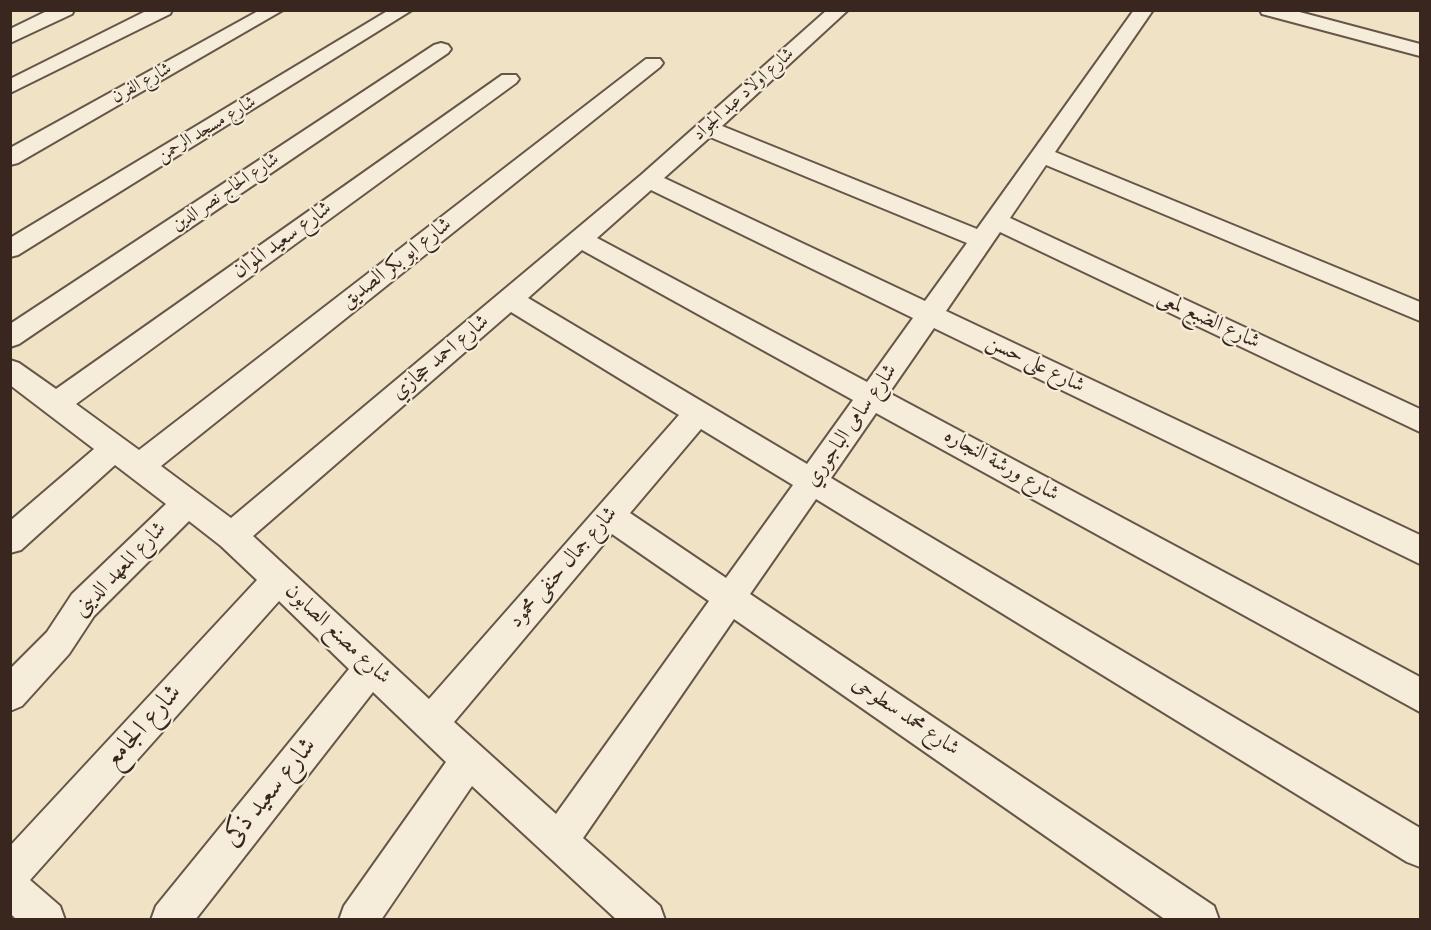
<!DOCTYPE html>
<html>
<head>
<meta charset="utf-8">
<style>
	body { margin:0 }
	#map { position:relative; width:1431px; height:930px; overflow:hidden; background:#f0e3c5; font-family:"IM FELL English",serif }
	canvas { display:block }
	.frame { position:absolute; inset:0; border:12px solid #38261f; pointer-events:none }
</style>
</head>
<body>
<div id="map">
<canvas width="1431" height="930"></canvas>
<div class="frame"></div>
</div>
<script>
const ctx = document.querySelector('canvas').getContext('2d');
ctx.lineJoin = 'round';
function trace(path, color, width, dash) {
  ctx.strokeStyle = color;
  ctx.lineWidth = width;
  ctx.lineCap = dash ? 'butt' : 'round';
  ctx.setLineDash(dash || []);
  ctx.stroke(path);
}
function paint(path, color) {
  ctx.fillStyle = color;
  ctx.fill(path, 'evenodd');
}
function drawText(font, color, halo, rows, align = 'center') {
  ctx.font = font + ' "IM FELL English",Amiri,serif';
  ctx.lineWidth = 4.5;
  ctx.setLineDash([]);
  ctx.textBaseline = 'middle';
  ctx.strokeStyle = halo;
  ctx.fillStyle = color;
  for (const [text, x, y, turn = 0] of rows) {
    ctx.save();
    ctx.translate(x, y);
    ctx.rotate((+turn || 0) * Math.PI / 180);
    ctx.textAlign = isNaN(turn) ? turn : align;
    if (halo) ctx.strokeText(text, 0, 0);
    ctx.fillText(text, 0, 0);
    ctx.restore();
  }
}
const street = new Path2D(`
	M 49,10 L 74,10 L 72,14 L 10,43 L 10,29 Z
	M 148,10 L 172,10 L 170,14 L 10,93 L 10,79 Z
	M 260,10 L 283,10 L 18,163 L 10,165 L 10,148 Z
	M 389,10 L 412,10 L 18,255 L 10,257 L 10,238 Z
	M 827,10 L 848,10 L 722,126 L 977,229 L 1134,10 L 1153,10 L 1055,152 L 1420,302 L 1420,321 L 1046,165 L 1010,218 L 1420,409 L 1420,432 L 1000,232 L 946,311 L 1420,535 L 1420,564 L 934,328 L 889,393 L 1420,677 L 1420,712 L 876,413 L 831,478 L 1420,828 L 1420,867 L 1407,862 L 816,499 L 750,594 L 1214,906 L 1219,920 L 1166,920 L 734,619 L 583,838 L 660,906 L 665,920 L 617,920 L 472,786 L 381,920 L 339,920 L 344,906 L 446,762 L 373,692 L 195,920 L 151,920 L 156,906 L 349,669 L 279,601 L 30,880 L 60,906 L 65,920 L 17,920 L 10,913 L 10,846 L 257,580 L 221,546 L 189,521 L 94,616 L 69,654 L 22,706 L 10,711 L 10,669 L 47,632 L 72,594 L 166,504 L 115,465 L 21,550 L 10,553 L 10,521 L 94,449 L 10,385 L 10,360 L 19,363 L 56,389 L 502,75 L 516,75 L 519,79 L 516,83 L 76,404 L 139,450 L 646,59 L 660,59 L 663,63 L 660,67 L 161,466 L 231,518 L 641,175 ZM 710,137 L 967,243 L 925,301 L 664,178 ZM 651,190 L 913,318 L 867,382 L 597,238 ZM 582,250 L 853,400 L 807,464 L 528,298 ZM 511,312 L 679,415 L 429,699 L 253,536 ZM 701,429 L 793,485 L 726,578 L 630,513 ZM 612,534 L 709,601 L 556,814 L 454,722 Z
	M 1260,10 L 1292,10 L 1420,44 L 1420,56 L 1262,14 Z
	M 441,43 L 448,45 L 451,49 L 448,53 L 19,344 L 10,347 L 10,324 L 434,45 Z`);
const farStreetnames = [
	["شارع الفرن",142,84,-29],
	["شارع اولاد عبد الجواد",744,95,-42],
	["شارع مسجد الرحمن",207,130,-31],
	["شارع الحاج نصر الدين",226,193,-34]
];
const streetNames = [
	["شارع سعيد الموان",283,241,-36],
	["شارع ابو بكر الصديق",397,264,-38],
	["شارع الضبع لمعى",1208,321,25],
	["شارع احمد حجازي",441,358,-40],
	["شارع على حسن",1035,365,26],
	["شارع سامى الباجوري",852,426,-55],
	["شارع ورشة النجاره",1001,466,29],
	["شارع جمال حنفى محمود",564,568,-49],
	["شارع المعهد الدينى",121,570,-46],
	["شارع مصنع الصابون",337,635,43],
	["شارع محمد سطوحى",905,717,34]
];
const nearStreetnames = [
	["شارع الجامع",144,727,-48],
	["شارع سعيد ذكى",271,793,-51]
];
trace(street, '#665548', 4);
paint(street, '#f5edd9');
drawText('18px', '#38261f', '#f5edd9', farStreetnames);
drawText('21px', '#38261f', '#f5edd9', streetNames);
drawText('26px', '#38261f', '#f5edd9', nearStreetnames);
</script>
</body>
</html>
